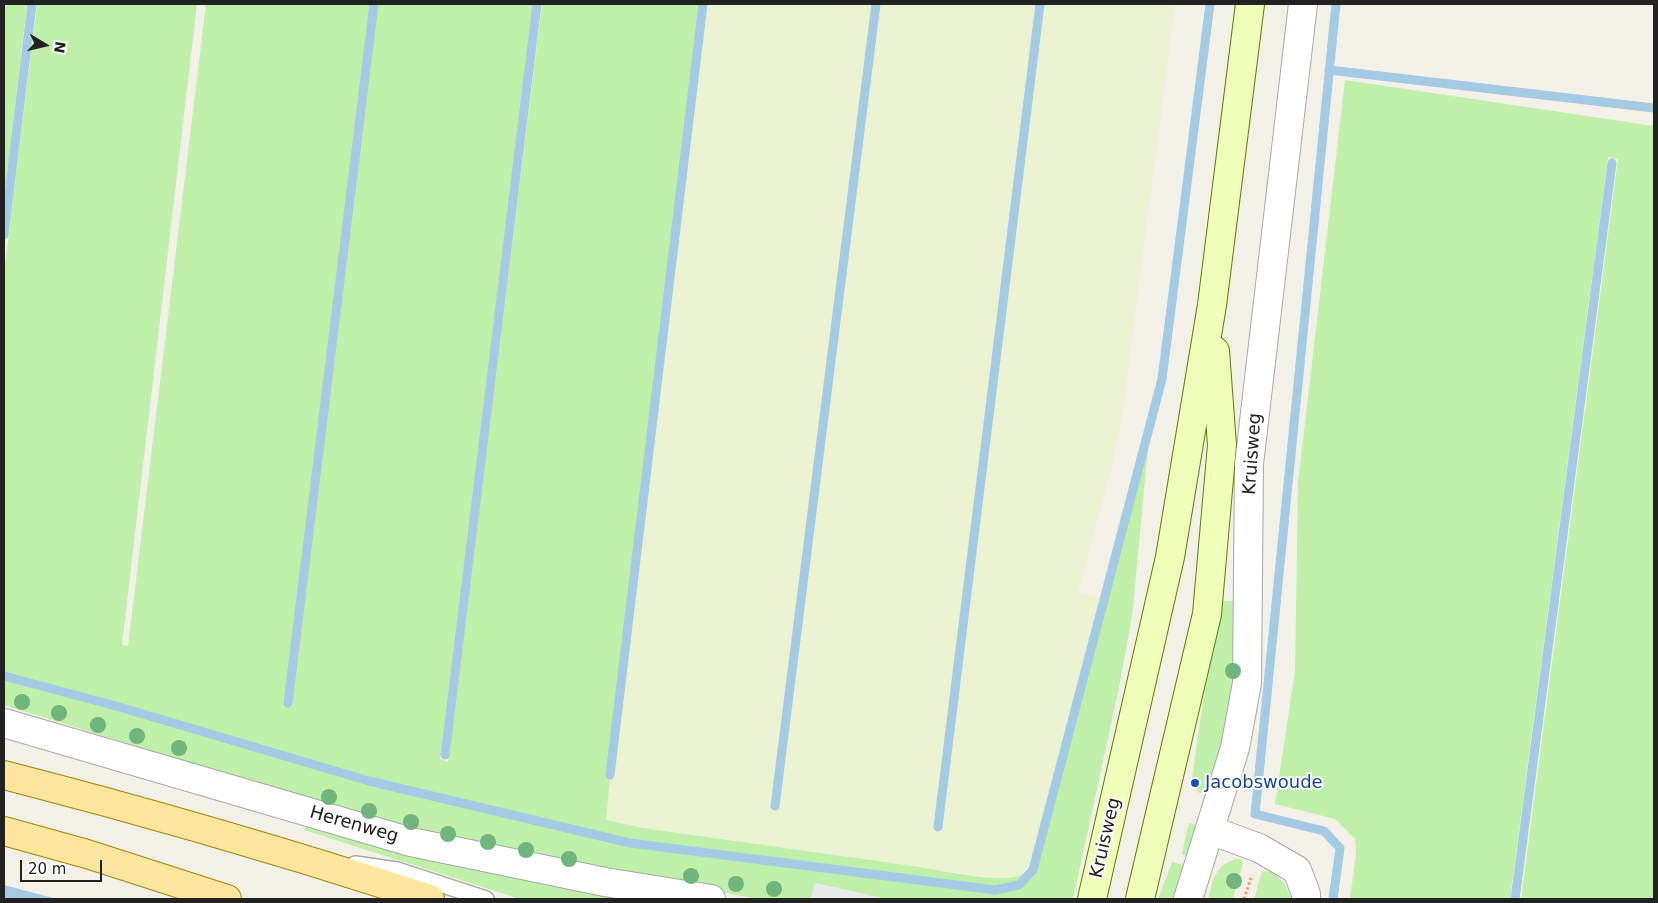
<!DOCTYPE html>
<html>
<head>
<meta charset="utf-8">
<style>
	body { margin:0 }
	#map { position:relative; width:1658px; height:903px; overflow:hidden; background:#f2f0e7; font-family:"DejaVu Sans",sans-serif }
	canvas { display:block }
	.frame { position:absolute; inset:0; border:5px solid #212121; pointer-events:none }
	.north { position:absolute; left:20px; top:20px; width:50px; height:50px; -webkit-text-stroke:4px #fff; paint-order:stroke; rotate:99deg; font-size:14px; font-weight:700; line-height:20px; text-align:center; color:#212121 }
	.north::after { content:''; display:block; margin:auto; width:18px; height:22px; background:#212121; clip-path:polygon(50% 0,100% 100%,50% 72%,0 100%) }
	.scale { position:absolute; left:20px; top:860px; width:82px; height:22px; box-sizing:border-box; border:2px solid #212121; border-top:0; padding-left:6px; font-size:15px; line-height:18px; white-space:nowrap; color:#212121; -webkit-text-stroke:4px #fff; paint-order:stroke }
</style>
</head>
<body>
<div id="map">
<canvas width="1658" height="903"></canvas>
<div class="frame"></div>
<div class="north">N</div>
<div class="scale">20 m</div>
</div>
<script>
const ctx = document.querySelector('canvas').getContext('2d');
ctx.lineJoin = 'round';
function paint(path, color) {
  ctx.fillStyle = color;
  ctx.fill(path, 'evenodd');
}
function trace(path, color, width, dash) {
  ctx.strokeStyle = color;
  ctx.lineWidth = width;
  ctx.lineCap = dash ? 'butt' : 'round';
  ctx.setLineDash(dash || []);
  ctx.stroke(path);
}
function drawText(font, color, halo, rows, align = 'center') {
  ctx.font = font + ' "DejaVu Sans",sans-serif';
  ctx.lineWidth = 4;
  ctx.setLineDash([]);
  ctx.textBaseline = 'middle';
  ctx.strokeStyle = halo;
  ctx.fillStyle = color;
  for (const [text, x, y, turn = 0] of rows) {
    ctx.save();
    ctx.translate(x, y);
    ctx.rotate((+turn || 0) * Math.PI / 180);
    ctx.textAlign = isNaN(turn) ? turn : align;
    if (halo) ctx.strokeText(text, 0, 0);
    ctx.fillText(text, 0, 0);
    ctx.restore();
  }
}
const farmland = new Path2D(`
	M 707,4 L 1175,4 L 1123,410 L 1113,462 L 1078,592 L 1105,598 L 1038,851 L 1030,866 L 1019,876 L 999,878 L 933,869 L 643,828 L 605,820 Z`);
const grass = new Path2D(`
	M 4,4 L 27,4 L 4,199 Z
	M 37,4 L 197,4 L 122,645 L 128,646 L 206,4 L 533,4 L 440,759 L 448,762 L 542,4 L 700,4 L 607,777 L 610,777 L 606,820 L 643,828 C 735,841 828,854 920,867 C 944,871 997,883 1018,876 C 1037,871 1044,831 1049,814 L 1151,417 L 1132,617 L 1118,692 L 1073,899 L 885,899 L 815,883 L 811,899 L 758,899 L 552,862 L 386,824 L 4,705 L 4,273 Z
	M 1345,80 L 1654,126 L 1654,899 L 1521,899 L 1618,159 L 1608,157 L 1510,899 L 1350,899 L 1356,854 L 1355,839 L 1335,819 L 1275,804 L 1295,671 L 1298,483 Z
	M 1217,601 L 1235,601 L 1234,687 L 1223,752 L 1191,858 L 1182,854 L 1189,823 L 1197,825 L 1205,794 L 1197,792 L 1199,781 L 1192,779 Z
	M 309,819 L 651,899 L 520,899 L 304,830 Z
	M 1236,859 L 1241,859 L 1243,863 L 1233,899 L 1208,899 C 1213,880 1215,865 1236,859 Z
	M 1172,862 L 1188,866 L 1178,899 L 1158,899 Z
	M 1272,871 L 1285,884 L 1291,899 L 1254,899 L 1262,872 Z`);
const parking = new Path2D(`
	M 815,883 L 885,899 L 811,899 Z`);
const water = new Path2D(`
	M 4,885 L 57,899 L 4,899 Z`);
const stream = new Path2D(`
	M 1329,70 L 1654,108
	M 4,235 L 32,4
	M 4,676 L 116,706 L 369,781 L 630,843 L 995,890 L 1019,885 L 1033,870 L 1162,379 L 1210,4
	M 288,703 L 374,4
	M 445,755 L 537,4
	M 610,775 L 703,4
	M 775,806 L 876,4
	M 938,827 L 1040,4
	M 1333,899 L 1340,848 L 1324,831 L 1255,814 L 1336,4
	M 1515,899 L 1612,163`);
const path = new Path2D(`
	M 1244,899 L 1252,875`);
const service = new Path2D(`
	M 355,864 L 397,870 L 486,899`);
const minor = new Path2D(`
	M 4,723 L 411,842 L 605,882 L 711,899
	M 1210,830 L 1259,848 L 1297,870 L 1306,894 L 1306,899
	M 1188,899 L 1235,748 L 1247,683 L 1249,464 L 1303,4`);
const secondary = new Path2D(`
	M 1092,899 L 1170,557 L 1212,305 L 1250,4
	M 1140,899 L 1207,614 L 1222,445 L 1215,351`);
const primary = new Path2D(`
	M 4,775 C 148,812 289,853 430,899
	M 4,831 L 87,854 L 227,899`);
const trees = [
	[1233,671],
	[22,702],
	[59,713],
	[98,725],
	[137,736],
	[179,748],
	[329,797],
	[369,811],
	[411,822],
	[448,834],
	[488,842],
	[526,850],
	[569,859],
	[691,876],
	[1234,881],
	[736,884],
	[774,889]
];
const markers = [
	[1195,783,5,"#1a4fb4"]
];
const streetNames = [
	["Kruisweg",1253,454,-86],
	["Herenweg",354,825,16],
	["Kruisweg",1106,838,-77]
];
const transitNames = [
	["Jacobswoude",1205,783]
];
paint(farmland, '#eaf2d2');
paint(grass, '#c0efaa');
paint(parking, '#e9e9e9');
paint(water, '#a5cae3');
trace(stream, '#a5cae3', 9);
trace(service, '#a8a8a8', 18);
trace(minor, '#a8a8a8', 30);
trace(secondary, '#5c8000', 30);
trace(primary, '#9e8600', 30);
trace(path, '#ff946b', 3, [2.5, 2.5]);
trace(service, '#fff', 15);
trace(minor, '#fff', 28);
trace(secondary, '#effeb9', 28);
trace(primary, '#ffe69f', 28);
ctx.fillStyle = '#6fb57c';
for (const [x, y] of trees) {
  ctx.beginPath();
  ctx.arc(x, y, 8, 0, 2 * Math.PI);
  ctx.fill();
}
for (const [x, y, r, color] of markers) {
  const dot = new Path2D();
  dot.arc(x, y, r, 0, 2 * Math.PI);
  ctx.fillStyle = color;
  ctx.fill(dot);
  trace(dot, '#fff', 2);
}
drawText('18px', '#212121', '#fff', streetNames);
drawText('18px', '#164399', '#fff', transitNames, 'left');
</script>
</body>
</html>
